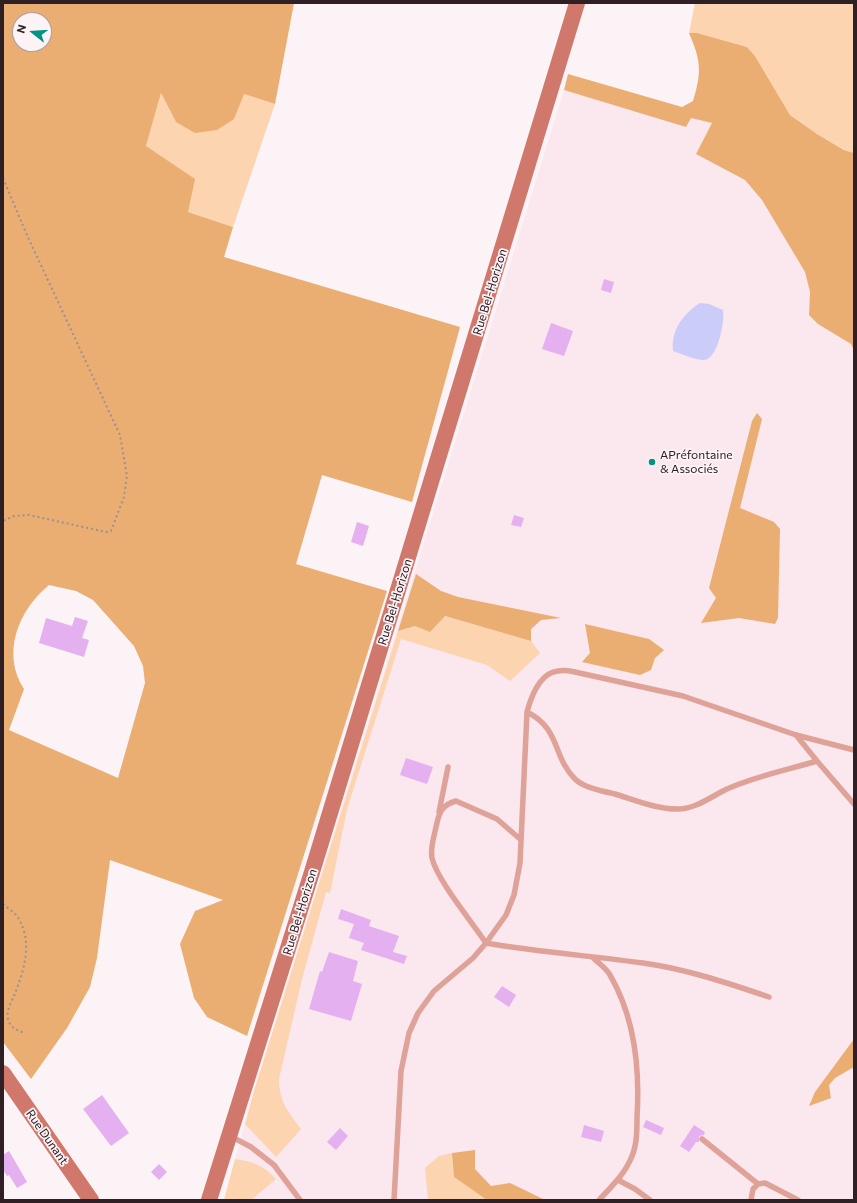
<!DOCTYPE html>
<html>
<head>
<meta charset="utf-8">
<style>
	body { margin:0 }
	#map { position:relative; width:857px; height:1203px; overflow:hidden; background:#fcf3f6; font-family:Commissioner,sans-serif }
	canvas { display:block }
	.frame { position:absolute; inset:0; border:4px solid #2f2026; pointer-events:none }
	.north { position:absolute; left:12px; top:12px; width:40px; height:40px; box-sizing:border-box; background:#fcf3f6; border:1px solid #aa9fa3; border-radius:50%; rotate:287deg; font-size:11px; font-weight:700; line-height:16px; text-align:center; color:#2f2026 }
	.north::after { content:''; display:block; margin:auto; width:14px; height:18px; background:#019483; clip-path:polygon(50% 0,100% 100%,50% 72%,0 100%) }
</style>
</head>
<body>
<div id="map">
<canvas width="857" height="1203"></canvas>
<div class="frame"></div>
<div class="north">N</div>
</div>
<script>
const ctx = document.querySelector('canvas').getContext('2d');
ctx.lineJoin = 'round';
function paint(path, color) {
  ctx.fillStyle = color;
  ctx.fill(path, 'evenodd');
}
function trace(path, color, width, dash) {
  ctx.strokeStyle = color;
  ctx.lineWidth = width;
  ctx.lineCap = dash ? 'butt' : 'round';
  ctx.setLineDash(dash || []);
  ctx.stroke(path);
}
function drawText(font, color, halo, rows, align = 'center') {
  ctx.font = font + ' Commissioner,sans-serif';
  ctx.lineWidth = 3.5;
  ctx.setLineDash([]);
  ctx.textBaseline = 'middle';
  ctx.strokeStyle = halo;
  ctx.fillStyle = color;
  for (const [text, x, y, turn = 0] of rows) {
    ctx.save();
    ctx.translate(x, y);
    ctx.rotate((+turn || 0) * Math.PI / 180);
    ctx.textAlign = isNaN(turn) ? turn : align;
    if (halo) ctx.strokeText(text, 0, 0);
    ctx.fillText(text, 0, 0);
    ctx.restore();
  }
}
const built = new Path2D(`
	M 564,90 L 686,126 L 691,118 L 712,123 L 696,154 L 745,180 L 762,200 L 805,272 L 810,292 L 809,315 L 818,324 L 851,344 L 854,351 L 854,1200 L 224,1200 L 254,1091 Z`);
const green = new Path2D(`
	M 695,3 L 854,3 L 854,153 L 845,150 L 817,134 L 790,115 L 755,56 L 747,47 L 697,33 L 689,33 Z
	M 161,93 L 176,122 L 244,94 L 275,104 L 233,227 L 188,212 L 146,146 Z
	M 444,616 L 531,641 L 540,653 L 510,681 L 487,665 L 401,639 L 347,809 L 330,893 L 326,892 L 302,979 L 279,1079 C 279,1101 288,1112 301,1129 L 276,1157 L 245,1124 L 254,1091 L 398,631 L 415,626 L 430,632 Z
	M 452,1153 L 454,1177 L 487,1200 L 428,1200 L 425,1168 L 439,1156 Z
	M 235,1159 C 252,1161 265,1166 276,1179 L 251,1200 L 235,1200 L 233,1198 L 232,1200 L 224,1200 Z`);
const forest = new Path2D(`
	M 3,3 L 294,3 L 275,104 L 244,94 L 234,119 L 217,130 L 195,133 L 176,122 L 161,93 L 146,146 L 195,179 L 188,212 L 233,227 L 224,257 L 460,327 L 412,502 L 322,475 L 296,564 L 387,591 L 247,1036 L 207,1017 L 194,998 L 180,944 L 195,911 L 223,900 L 110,860 L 97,958 L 90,987 L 67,1028 L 31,1079 L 3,1042 ZM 20,20 L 44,20 L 44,44 L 20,44 ZM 49,585 L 76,591 L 93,600 L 134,646 L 143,666 L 145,683 L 118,778 L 9,730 L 24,689 C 1,654 18,610 49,585 Z
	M 689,33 L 697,33 L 747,47 L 755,56 L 790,115 L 817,134 L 844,150 L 854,153 L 854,351 L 851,344 L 818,324 L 809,315 L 810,292 L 805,272 L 762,200 L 745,180 L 696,154 L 712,123 L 691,118 L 686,127 L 564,90 L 568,74 L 682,107 L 693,101 C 702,72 701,61 689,33 Z
	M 757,413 L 762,419 L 740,508 L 774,522 L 780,529 L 778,618 L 775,624 L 739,618 L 701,623 L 716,598 L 709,588 L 752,421 Z
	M 416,574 L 441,591 L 458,597 L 561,618 L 541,620 L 531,629 L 531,641 L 445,616 L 430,632 L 415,626 L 398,631 Z
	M 585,624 L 649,639 L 664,650 L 655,658 L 651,670 L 640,675 L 582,662 L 590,653 Z
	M 854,1039 L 854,1067 L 835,1078 L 829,1085 L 831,1098 L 809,1106 L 815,1092 Z
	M 475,1150 L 475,1169 L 491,1186 L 510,1183 L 545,1200 L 487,1200 L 454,1177 L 452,1153 Z`);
const water = new Path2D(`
	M 700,303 L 709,304 L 723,310 C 725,321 718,359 704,360 C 695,360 682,354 673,351 C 671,330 683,314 700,303 Z`);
const building = new Path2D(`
	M 604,279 L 614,282 L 611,293 L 601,290 Z
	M 551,323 L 573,331 L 564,356 L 542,349 Z
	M 514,515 L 524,518 L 521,527 L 511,525 Z
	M 357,522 L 369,526 L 363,546 L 351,542 Z
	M 75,617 L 88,621 L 82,638 L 89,640 L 84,657 L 39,643 L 46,618 L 72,626 Z
	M 406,758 L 433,767 L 427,784 L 400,775 Z
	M 341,909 L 371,920 L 369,926 L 399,936 L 393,952 L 407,956 L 404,964 L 361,950 L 364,943 L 349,938 L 354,924 L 338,919 Z
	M 329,952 L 358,961 L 353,981 L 362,984 L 351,1021 L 309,1009 L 320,971 L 322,972 Z
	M 502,986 L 516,995 L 509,1007 L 494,997 Z
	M 102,1095 L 129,1133 L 111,1146 L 83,1109 Z
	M 646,1120 L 664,1128 L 661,1135 L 643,1127 Z
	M 584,1125 L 604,1131 L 601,1142 L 581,1137 Z
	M 694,1125 L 705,1132 L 704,1135 L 699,1136 L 699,1142 L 696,1142 L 689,1152 L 680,1146 Z
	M 340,1128 L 348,1136 L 336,1150 L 327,1142 Z
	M 9,1151 L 27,1182 L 17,1188 L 9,1175 L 7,1176 L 3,1170 L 3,1155 Z
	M 159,1164 L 167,1172 L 159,1180 L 151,1172 Z`);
const path = new Path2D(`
	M 3,178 L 26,233 L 120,435 L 127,476 L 124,497 L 111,531 L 106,532 L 29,515 L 14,516 L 3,521
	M 3,904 C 7,908 14,912 17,916 C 34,942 24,970 14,996 C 10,1004 5,1014 9,1022 C 12,1029 18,1030 24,1033`);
const lane = new Path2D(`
	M 527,712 C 561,729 552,756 575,779 C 584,788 603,791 615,794 C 635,800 658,810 680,809 C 697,808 712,796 727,789 C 756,776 787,770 817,761 L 854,804
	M 796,735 L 817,761
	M 439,812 L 448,767
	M 520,839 L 497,819 L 456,801 C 441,805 439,813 436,827 C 434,837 430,848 432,858 C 437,880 472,922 486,943 C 539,952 591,956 643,963 C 686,969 728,983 769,997
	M 593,958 C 599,963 607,969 610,975 C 635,1018 640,1069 637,1117 C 637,1130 637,1144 632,1156 C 625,1174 612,1186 599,1200
	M 230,1136 L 251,1147 L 274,1165 L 300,1200
	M 702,1139 L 758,1184 L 765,1183 L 798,1200
	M 618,1180 L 635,1189 L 650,1200
	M 394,1200 L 401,1071 L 409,1033 L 418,1013 L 434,991 L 473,958 L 486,943 L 506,915 L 514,895 L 520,863 L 527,712 C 531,697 539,673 558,671 C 563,670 570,671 575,672 L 683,696 L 796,735 L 854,750
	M 751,1200 L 753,1189 L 758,1184`);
const secondary = new Path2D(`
	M 3,1073 L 91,1200
	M 209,1200 L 312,872 L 577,3`);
const markers = [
	[652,462,4,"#019483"]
];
const streetNames = [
	["Rue Bel-Horizon",490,292,-73],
	["Rue Bel-Horizon",395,602,-73],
	["Rue Bel-Horizon",300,912,-73],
	["Rue Dunant",47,1137,55]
];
const poiNames = [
	["APréfontaine",660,455],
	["& Associés",660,469]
];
paint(built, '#fbe7ee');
paint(green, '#fdd4b0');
paint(forest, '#eaad72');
paint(water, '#ccccf9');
paint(building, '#e4b0f0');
trace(path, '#9b9094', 2, [2, 3]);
trace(lane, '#dfa298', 5.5);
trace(secondary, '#cf786b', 16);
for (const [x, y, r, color] of markers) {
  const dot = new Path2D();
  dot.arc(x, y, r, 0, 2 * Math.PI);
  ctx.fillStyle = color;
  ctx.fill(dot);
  trace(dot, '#fcf3f6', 1.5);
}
drawText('12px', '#2f2026', '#fcf3f6', streetNames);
drawText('12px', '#2f2026', '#fcf3f6', poiNames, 'left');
</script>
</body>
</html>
